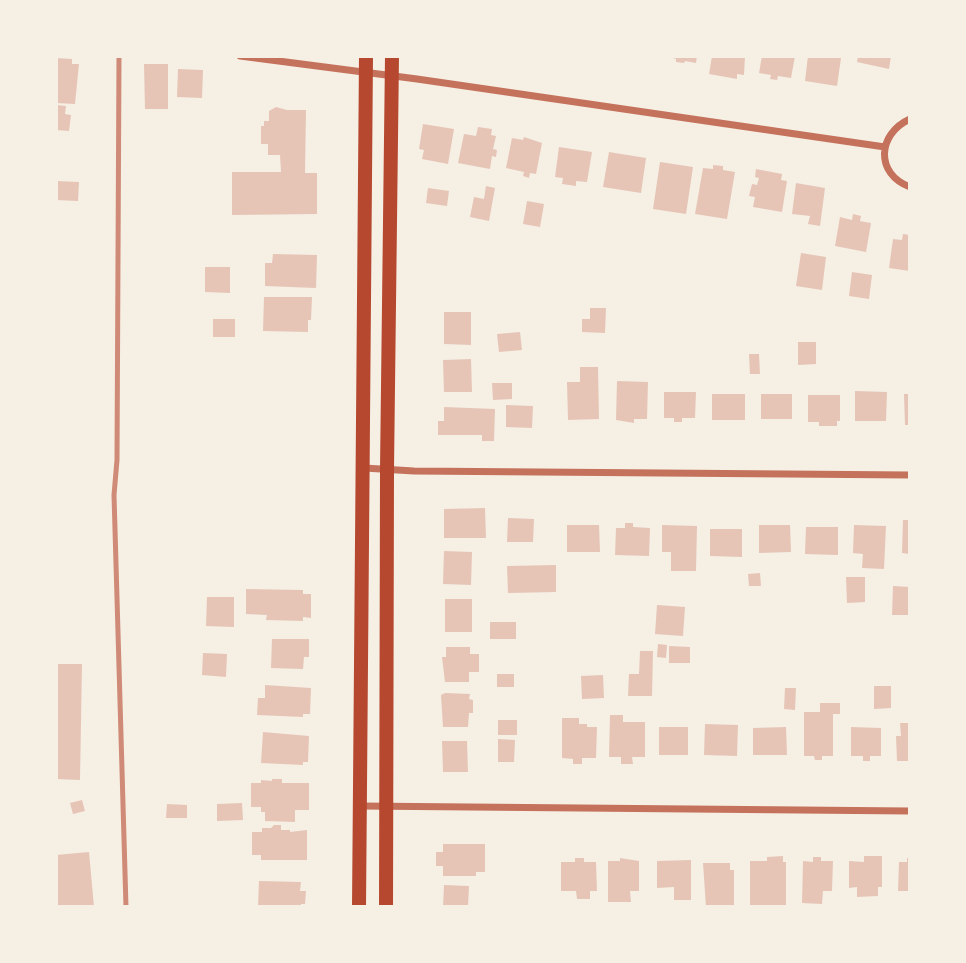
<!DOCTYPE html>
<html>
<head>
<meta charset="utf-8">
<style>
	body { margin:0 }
	#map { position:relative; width:966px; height:963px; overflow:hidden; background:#f6efe4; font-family:Ubuntu,sans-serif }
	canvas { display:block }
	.frame { position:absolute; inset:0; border:58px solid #f6efe4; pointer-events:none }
</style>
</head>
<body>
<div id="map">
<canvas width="966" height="963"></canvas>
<div class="frame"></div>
</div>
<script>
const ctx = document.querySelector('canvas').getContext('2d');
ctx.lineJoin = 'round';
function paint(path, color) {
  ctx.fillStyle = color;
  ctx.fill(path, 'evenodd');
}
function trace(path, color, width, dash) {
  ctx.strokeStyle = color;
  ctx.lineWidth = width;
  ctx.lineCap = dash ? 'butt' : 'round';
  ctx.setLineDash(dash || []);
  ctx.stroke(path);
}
const building = new Path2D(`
	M 666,56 L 697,56 L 696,63 L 685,61 L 684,63 L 676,62 L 676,59 Z
	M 712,56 L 745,56 L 744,75 L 737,74 L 737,79 L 709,74 Z
	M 762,56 L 795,56 L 791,78 L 778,76 L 777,80 L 770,79 L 771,75 L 759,73 Z
	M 808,56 L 841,58 L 837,86 L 805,81 Z
	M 858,56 L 891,56 L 889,69 L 857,62 Z
	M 56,58 L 72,59 L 72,64 L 79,64 L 75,104 L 56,103 Z
	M 144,64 L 168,64 L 168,109 L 145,109 Z
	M 178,69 L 203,70 L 202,98 L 177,97 Z
	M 56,105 L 66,106 L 65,114 L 71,115 L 69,131 L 56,130 Z
	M 276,107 L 287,110 L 306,110 L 305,173 L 317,173 L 317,214 L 232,215 L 232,172 L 281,172 L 280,155 L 268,155 L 268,144 L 261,144 L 261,126 L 264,126 L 264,121 L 269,121 L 269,111 Z
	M 423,124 L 454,129 L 448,164 L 422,159 L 424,150 L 419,149 Z
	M 478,127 L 492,129 L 491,135 L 496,136 L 493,149 L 497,150 L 496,157 L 492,156 L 490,169 L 458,163 L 464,134 L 476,136 Z
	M 524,137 L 542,143 L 536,174 L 530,173 L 529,178 L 523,176 L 524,172 L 506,168 L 512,138 L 523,140 Z
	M 559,147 L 592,152 L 587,182 L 576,181 L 576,186 L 562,184 L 563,178 L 555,177 Z
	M 609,152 L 646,158 L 641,193 L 603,187 Z
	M 660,162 L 693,167 L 686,214 L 653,209 Z
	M 713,165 L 723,166 L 723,170 L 735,172 L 727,219 L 695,214 L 703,168 L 713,169 Z
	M 756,169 L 782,174 L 781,180 L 787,181 L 782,212 L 753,207 L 755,197 L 749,196 L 752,184 L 757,185 L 759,178 L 755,177 Z
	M 56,181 L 79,182 L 78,201 L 56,200 Z
	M 796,183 L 825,188 L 820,226 L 808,224 L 810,216 L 792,214 Z
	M 486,186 L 495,188 L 489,221 L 470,217 L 474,197 L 484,199 Z
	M 428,188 L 449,191 L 447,206 L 426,203 Z
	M 527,201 L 544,204 L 540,227 L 523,224 Z
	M 853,214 L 861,216 L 860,221 L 871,223 L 866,252 L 835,246 L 840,217 L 852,220 Z
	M 903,234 L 910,235 L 910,271 L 889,268 L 893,239 L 902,240 Z
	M 801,253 L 826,257 L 822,290 L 796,286 Z
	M 273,254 L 317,255 L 316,288 L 265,286 L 265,263 L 272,263 Z
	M 205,267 L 230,267 L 230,293 L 205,292 Z
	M 852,272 L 872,275 L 869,299 L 849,296 Z
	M 264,297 L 312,297 L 311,320 L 308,320 L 308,332 L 263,331 Z
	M 590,308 L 606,308 L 605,333 L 582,332 L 582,319 L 590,319 Z
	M 444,312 L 471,312 L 471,345 L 444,344 Z
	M 213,319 L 235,319 L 235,337 L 213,337 Z
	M 520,332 L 522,350 L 499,352 L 497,334 Z
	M 798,342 L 816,342 L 816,364 L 798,365 Z
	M 749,354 L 759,354 L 760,374 L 750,374 Z
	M 471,359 L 472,392 L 444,392 L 443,360 Z
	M 580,367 L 598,367 L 599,419 L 568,420 L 567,382 L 580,382 Z
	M 617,381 L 648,382 L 647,419 L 634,419 L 634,423 L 616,420 Z
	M 492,383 L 512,383 L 512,399 L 493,400 Z
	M 855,391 L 887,392 L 886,421 L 855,421 Z
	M 664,392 L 696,392 L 695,418 L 682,418 L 682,422 L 674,422 L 674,418 L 664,418 Z
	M 712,394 L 745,394 L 745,420 L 712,420 Z
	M 761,394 L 792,394 L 792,419 L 761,419 Z
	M 904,394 L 910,394 L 910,425 L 905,425 Z
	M 808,395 L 840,395 L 840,421 L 837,421 L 837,426 L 819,426 L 819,422 L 808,422 Z
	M 506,405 L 533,406 L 532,428 L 506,427 Z
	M 444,407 L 495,409 L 494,441 L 482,441 L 482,435 L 438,435 L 438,421 L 444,421 Z
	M 485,508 L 486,538 L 444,538 L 444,509 Z
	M 508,518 L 534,519 L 533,542 L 507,542 Z
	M 903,520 L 910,520 L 910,554 L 902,553 Z
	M 625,523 L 633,523 L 633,527 L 650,528 L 649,556 L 615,555 L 616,528 L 625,528 Z
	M 567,525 L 599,525 L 600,552 L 567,552 Z
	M 662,525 L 697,526 L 696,571 L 671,571 L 671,552 L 662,552 Z
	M 759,525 L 790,525 L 791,552 L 759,553 Z
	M 854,525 L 886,526 L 884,569 L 862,568 L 863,554 L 853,553 Z
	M 806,527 L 838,527 L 838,555 L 805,554 Z
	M 710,529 L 742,529 L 742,557 L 710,556 Z
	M 444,551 L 472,552 L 471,585 L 443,584 Z
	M 556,565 L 556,592 L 508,593 L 507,566 Z
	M 760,573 L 761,586 L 749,586 L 748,574 Z
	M 846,577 L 865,577 L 865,602 L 847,603 Z
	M 893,586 L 910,587 L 910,615 L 892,615 Z
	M 246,589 L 303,590 L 303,594 L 311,594 L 311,618 L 303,617 L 303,621 L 266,620 L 267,615 L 246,614 Z
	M 207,597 L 234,597 L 234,627 L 206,626 Z
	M 445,599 L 472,599 L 472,632 L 445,632 Z
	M 657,605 L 685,607 L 683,636 L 655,634 Z
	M 490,622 L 516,622 L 516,639 L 490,639 Z
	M 272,639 L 309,639 L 309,657 L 304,657 L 303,669 L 271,668 Z
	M 658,644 L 667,645 L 666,658 L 657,657 Z
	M 669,646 L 690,647 L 690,663 L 669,663 Z
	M 446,647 L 470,647 L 470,654 L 479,654 L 479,672 L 469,672 L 469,682 L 445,682 L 442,657 L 446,657 Z
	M 640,651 L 653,651 L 652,696 L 628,696 L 629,674 L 639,674 Z
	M 203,653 L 227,654 L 226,677 L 202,675 Z
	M 56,664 L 82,664 L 80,780 L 56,779 Z
	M 497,674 L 514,674 L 514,687 L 497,687 Z
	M 603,675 L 604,698 L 582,699 L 581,676 Z
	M 265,685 L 311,688 L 310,714 L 303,714 L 303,717 L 257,715 L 258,698 L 265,698 Z
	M 874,686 L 891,686 L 891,708 L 874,709 Z
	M 785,688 L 796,688 L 795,710 L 784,709 Z
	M 445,693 L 470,694 L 469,699 L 473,700 L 473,713 L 469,713 L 468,727 L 443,727 L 441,695 Z
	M 820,703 L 840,703 L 840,714 L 833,714 L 833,756 L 822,756 L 822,760 L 815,760 L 814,756 L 804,756 L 804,712 L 820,712 Z
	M 610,715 L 623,715 L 623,722 L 645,722 L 645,757 L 632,757 L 633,764 L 621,764 L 621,757 L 609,757 Z
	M 562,718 L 579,718 L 579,724 L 587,724 L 587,727 L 597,727 L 596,758 L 582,758 L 582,764 L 573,764 L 573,759 L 562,758 Z
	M 498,720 L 517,720 L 517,735 L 498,735 Z
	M 900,723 L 910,723 L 910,761 L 897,761 L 896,736 L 901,736 Z
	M 705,724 L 738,725 L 737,756 L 704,755 Z
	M 659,727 L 688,727 L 688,755 L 659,755 Z
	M 786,727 L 787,755 L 753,755 L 753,728 Z
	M 851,727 L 881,728 L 881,756 L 870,756 L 870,761 L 863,761 L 863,756 L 851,756 Z
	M 263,732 L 309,736 L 308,762 L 303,762 L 303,765 L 261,763 Z
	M 498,739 L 515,740 L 514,762 L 498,762 Z
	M 442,741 L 467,741 L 468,772 L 443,772 Z
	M 272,779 L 282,779 L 282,783 L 309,783 L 309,810 L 295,810 L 295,822 L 265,821 L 265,812 L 261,812 L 261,807 L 251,807 L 251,783 L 261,783 L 261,780 L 272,781 Z
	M 82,800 L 85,811 L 73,814 L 70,803 Z
	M 242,803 L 243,820 L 217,821 L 217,804 Z
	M 167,804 L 187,805 L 187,818 L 166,818 Z
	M 274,825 L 281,825 L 281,830 L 290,830 L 290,832 L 307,830 L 307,860 L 261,860 L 261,855 L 252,855 L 252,832 L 262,832 L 262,828 L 271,828 Z
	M 443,844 L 485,844 L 485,872 L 476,872 L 476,876 L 443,876 L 443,866 L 436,866 L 436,852 L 443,852 Z
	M 89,852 L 94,907 L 56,907 L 56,855 Z
	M 783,856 L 783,862 L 786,862 L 786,905 L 750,906 L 750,861 L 767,861 L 767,857 Z
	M 864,856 L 882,856 L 882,887 L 878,887 L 878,896 L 857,897 L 857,887 L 849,888 L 849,861 L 864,862 Z
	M 813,857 L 821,857 L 821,861 L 833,861 L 832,891 L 823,891 L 822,904 L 802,903 L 803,861 L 813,862 Z
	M 575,858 L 584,858 L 584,862 L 596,862 L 597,891 L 590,891 L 590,899 L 577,899 L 576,891 L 561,891 L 561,862 L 575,862 Z
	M 620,858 L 639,861 L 639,891 L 630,891 L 631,902 L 608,902 L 608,861 L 620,861 Z
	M 907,858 L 910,858 L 910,891 L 898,891 L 899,862 L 907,862 Z
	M 691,860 L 691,900 L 674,900 L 674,887 L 657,888 L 657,861 Z
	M 703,863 L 730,863 L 730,870 L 734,870 L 734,907 L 706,907 Z
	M 259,881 L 301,882 L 300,891 L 306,891 L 305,904 L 301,904 L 301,907 L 258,907 Z
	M 444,885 L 469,886 L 468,907 L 443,907 Z`);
const minor = new Path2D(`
	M 240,56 L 417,79 L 885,147
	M 910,119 C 877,134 875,174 910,187
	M 364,468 L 414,471 L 910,475
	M 360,806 L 910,811`);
const secondary = new Path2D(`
	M 359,907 L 366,56
	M 386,907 L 387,469 L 392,56`);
const rail = new Path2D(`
	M 119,56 L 117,460 L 114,495 L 126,907`);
paint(building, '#e6c5b7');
trace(minor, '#c5725c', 7);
trace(secondary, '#b5482f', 14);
trace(rail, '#cf8b77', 5);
</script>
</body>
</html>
